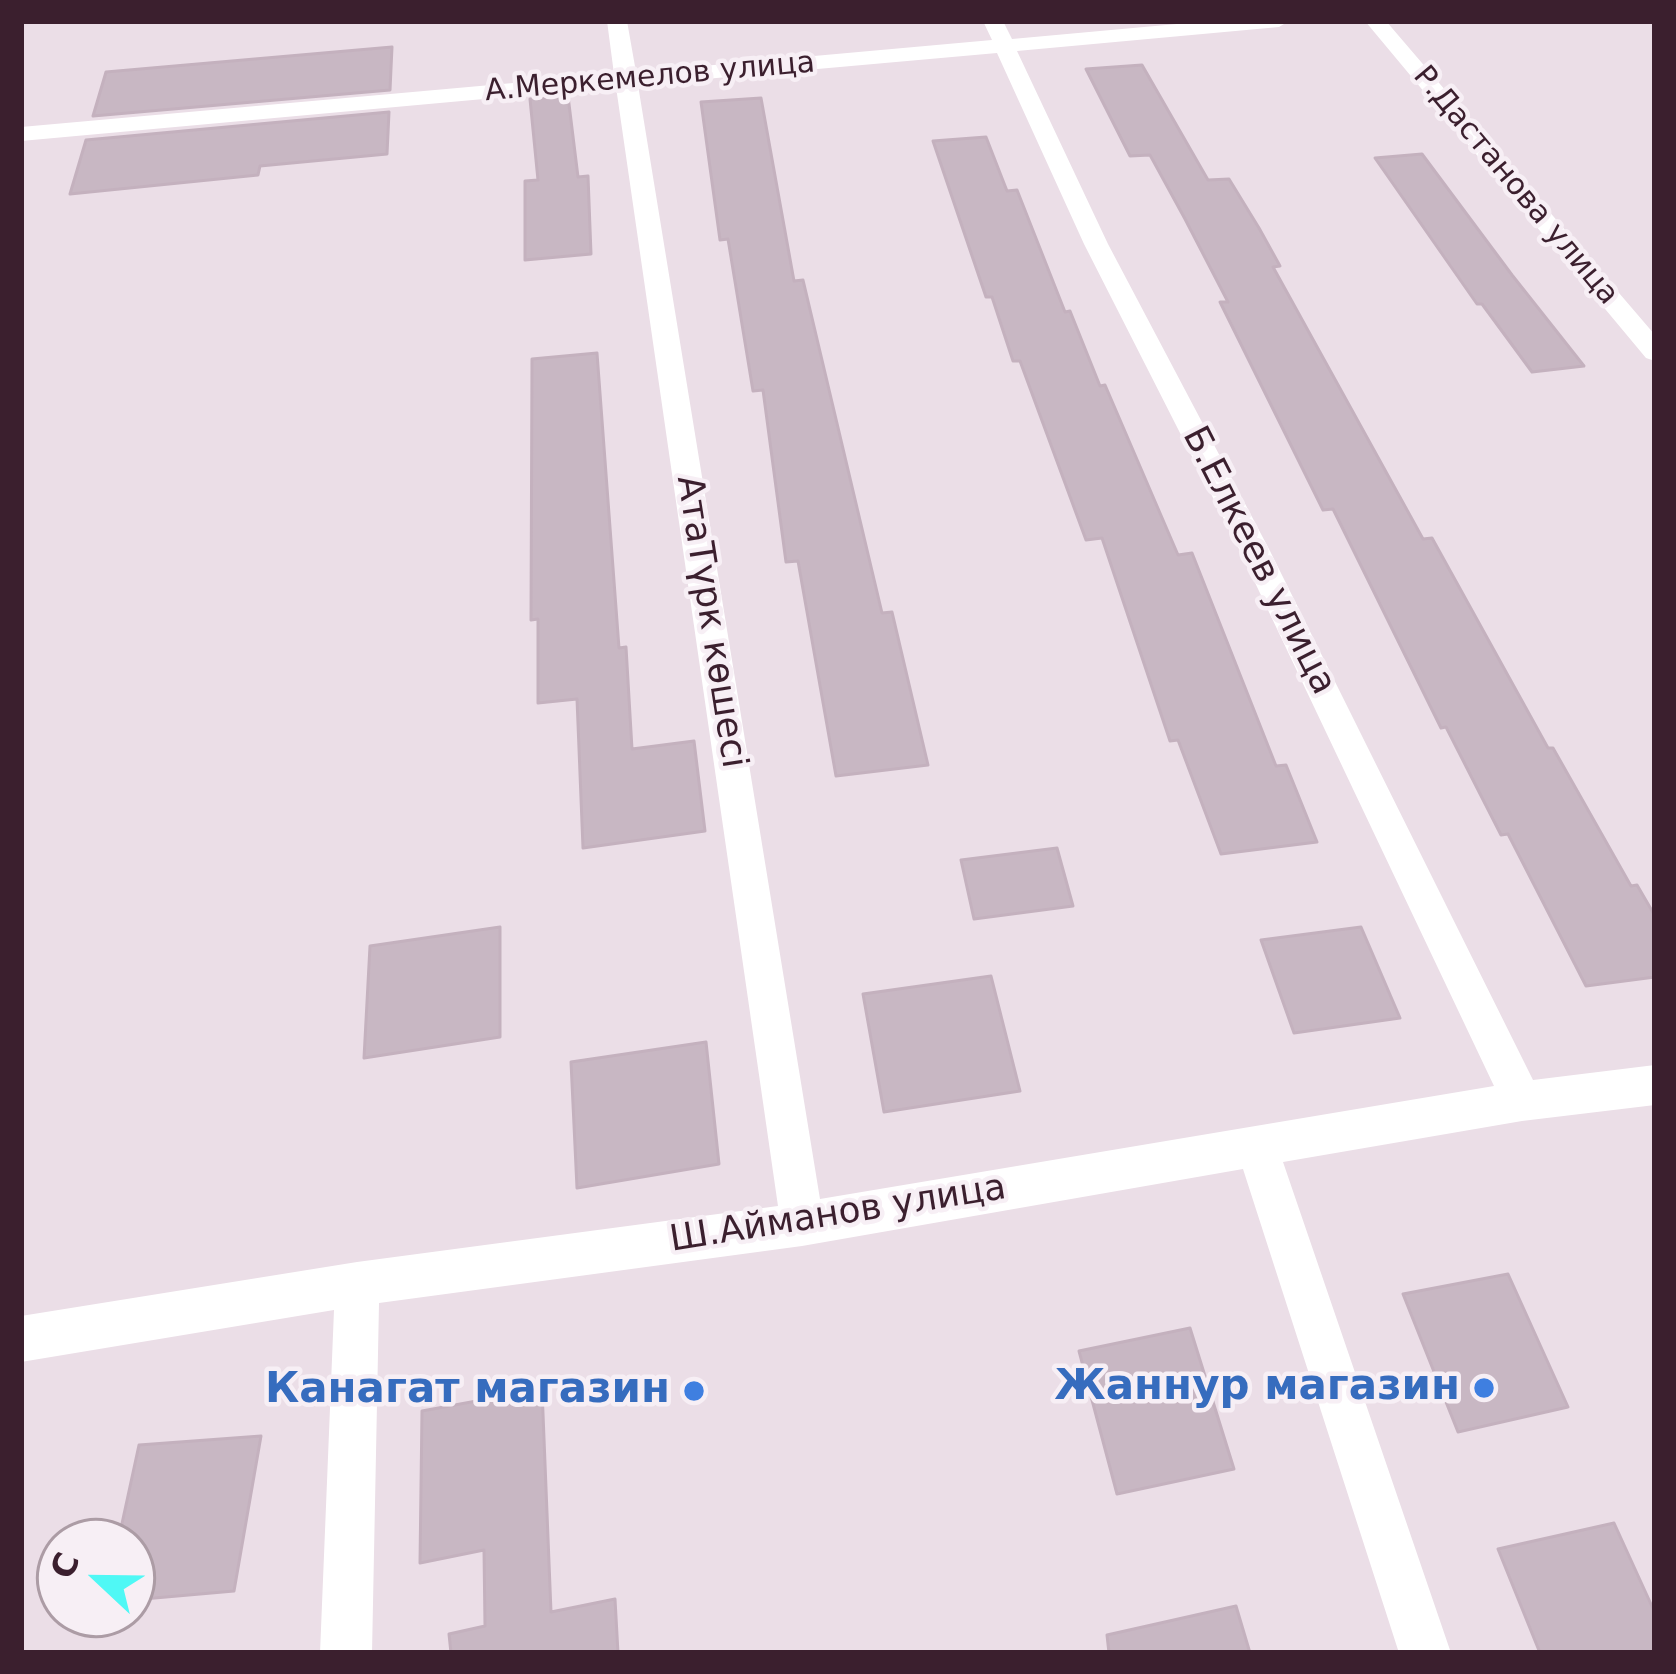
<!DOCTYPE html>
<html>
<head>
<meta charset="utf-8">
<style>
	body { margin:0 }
	#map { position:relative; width:1676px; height:1674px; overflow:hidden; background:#ebdee7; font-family:"DejaVu Sans",sans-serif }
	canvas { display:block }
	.frame { position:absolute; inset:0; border:24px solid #3b1f2e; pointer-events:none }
	.north { position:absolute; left:36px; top:1518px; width:120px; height:120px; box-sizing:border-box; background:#f7eff5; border:3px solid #ac9ca5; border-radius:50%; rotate:292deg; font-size:33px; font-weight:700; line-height:48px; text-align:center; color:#3b1f2e }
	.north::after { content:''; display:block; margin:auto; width:42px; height:54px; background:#4ff8f5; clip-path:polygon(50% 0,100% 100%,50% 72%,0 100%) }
</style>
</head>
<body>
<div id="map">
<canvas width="1676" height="1674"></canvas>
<div class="frame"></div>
<div class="north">С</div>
</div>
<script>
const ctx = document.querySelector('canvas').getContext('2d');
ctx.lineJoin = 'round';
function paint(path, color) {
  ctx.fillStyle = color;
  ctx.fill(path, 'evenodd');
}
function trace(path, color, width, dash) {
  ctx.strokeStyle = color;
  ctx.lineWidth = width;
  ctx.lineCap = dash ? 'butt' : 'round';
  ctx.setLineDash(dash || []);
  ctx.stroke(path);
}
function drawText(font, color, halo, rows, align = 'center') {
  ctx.font = font + ' "DejaVu Sans",sans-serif';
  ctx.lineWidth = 9;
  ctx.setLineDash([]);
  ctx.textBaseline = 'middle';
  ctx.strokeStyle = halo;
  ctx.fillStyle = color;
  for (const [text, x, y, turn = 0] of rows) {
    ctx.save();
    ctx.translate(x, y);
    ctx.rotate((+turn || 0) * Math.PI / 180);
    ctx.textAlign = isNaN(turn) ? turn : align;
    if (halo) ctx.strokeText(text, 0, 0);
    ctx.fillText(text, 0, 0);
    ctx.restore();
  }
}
const building = new Path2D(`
	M 392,47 L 390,90 L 93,116 L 106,72 Z
	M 1142,65 L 1208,180 L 1229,179 L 1259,228 L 1280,266 L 1273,267 L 1423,539 L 1432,538 L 1548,748 L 1553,748 L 1631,886 L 1637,885 L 1655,916 L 1655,977 L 1586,986 L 1508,834 L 1501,835 L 1446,727 L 1441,728 L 1333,509 L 1323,510 L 1220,302 L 1228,302 L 1185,219 L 1150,155 L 1130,156 L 1086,69 Z
	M 568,96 L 578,177 L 588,176 L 591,254 L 525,260 L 525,181 L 538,180 L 530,99 Z
	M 761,98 L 794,281 L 803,280 L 882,613 L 892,612 L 928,765 L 836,776 L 798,561 L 786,562 L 763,390 L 753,391 L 728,239 L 720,240 L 701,102 Z
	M 389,112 L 387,154 L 260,166 L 258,175 L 70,194 L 86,140 Z
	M 986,137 L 1007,191 L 1017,190 L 1065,312 L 1070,311 L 1100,386 L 1105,385 L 1178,555 L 1192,553 L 1276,766 L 1286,765 L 1317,842 L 1221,854 L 1178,740 L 1170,741 L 1102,538 L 1086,540 L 1020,361 L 1013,361 L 992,297 L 986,297 L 933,141 Z
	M 1422,154 L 1512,275 L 1584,366 L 1532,372 L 1482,304 L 1477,304 L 1375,158 Z
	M 597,353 L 619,648 L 626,647 L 632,749 L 694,741 L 705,831 L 583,848 L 577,699 L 538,703 L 538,619 L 531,620 L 532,359 Z
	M 1057,848 L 1073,906 L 974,919 L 961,860 Z
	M 500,927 L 500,1037 L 364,1058 L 370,946 Z
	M 1361,927 L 1400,1018 L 1294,1033 L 1261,940 Z
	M 991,976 L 1020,1091 L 884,1112 L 863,994 Z
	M 706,1042 L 719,1164 L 577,1188 L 571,1062 Z
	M 1508,1274 L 1568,1407 L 1458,1432 L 1403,1294 Z
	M 1190,1328 L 1234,1469 L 1117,1494 L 1079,1351 Z
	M 542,1389 L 551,1612 L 615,1599 L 618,1653 L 451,1653 L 449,1634 L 485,1626 L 484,1550 L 420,1563 L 422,1411 Z
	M 261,1436 L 234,1591 L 132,1600 L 132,1542 L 118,1542 L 139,1445 Z
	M 1614,1523 L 1655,1613 L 1655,1653 L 1540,1653 L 1498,1549 Z
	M 1236,1606 L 1250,1653 L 1109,1653 L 1107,1635 Z`);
const street = new Path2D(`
	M 607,21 L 627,21 L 636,72 L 992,40 L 983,21 L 1003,21 L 1012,39 L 1210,21 L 1289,21 L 1279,27 L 1017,51 L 1108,244 L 1270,551 L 1533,1080 L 1655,1065 L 1655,1105 L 1522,1121 L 1283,1162 L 1451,1653 L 1399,1653 L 1243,1169 L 802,1246 L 379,1303 L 372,1653 L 320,1653 L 334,1310 L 21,1362 L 21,1316 L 357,1262 L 778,1206 L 616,87 L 21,141 L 21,127 L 614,74 ZM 997,53 L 1084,244 L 1240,551 L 1494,1086 L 820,1199 L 638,85 Z
	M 1365,21 L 1386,21 L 1655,335 L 1655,361 L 1646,358 Z`);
const markers = [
	[1484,1388,12,"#3f7fe0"],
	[694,1391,12,"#3f7fe0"]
];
const farStreetnames = [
	["А.Меркемелов улица",650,78,-5],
	["Р.Дастанова улица",1515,186,50]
];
const streetNames = [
	["Б.Елкеев улица",1258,561,63],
	["АтаТүрк көшесі",710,622,81],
	["Ш.Айманов улица",838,1215,-9]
];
const nearShopnames = [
	["Жаннур магазин",1460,1388],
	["Канагат магазин",670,1391]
];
paint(building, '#c8b7c3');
trace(building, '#c4b1be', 3);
paint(street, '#fff');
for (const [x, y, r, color] of markers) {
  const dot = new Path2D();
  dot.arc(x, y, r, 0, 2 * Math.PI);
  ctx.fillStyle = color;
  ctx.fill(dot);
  trace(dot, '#f7eff5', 4.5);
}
drawText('30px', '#3b1f2e', '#f7eff5', farStreetnames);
drawText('36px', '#3b1f2e', '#f7eff5', streetNames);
drawText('bold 42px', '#366cbe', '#f7eff5', nearShopnames, 'right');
</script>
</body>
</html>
